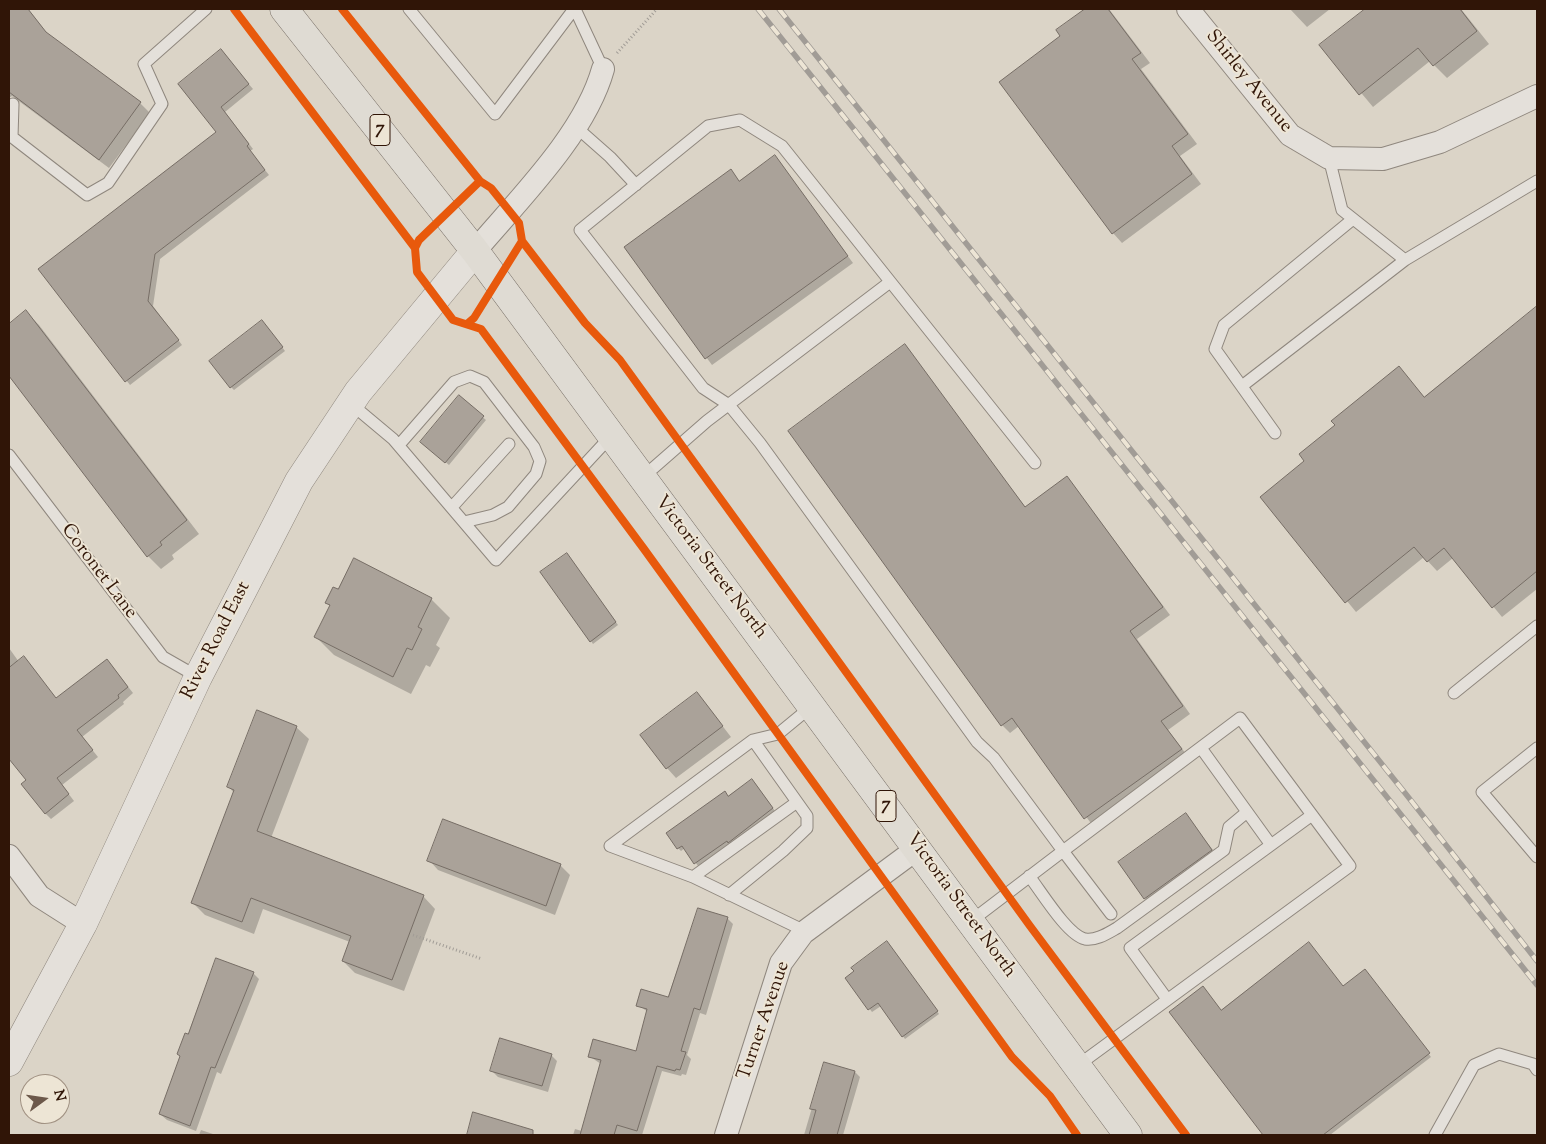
<!DOCTYPE html>
<html>
<head>
<meta charset="utf-8">
<style>
	body { margin:0 }
	#map { position:relative; width:1546px; height:1144px; overflow:hidden; background:#dbd4c7; font-family:"Sorts Mill Goudy",serif }
	canvas { display:block }
	.frame { position:absolute; inset:0; border:10px solid #301507; pointer-events:none }
	.north { position:absolute; left:20px; top:1074px; width:50px; height:50px; box-sizing:border-box; background:#ede5d5; border:1px solid #a19283; border-radius:50%; rotate:76deg; font-size:14px; font-weight:700; line-height:20px; text-align:center; color:#301507 }
	.north::after { content:''; display:block; margin:auto; width:18px; height:22px; background:#6c584a; clip-path:polygon(50% 0,100% 100%,50% 72%,0 100%) }
</style>
</head>
<body>
<div id="map">
<canvas width="1546" height="1144"></canvas>
<div class="frame"></div>
<div class="north">N</div>
</div>
<script>
const ctx = document.querySelector('canvas').getContext('2d');
ctx.lineJoin = 'round';
function paint(path, color) {
  ctx.fillStyle = color;
  ctx.fill(path, 'evenodd');
}
function trace(path, color, width, dash) {
  ctx.strokeStyle = color;
  ctx.lineWidth = width;
  ctx.lineCap = dash ? 'butt' : 'round';
  ctx.setLineDash(dash || []);
  ctx.stroke(path);
}
function drawText(font, color, halo, rows, align = 'center') {
  ctx.font = font + ' "Sorts Mill Goudy",serif';
  ctx.lineWidth = 4;
  ctx.setLineDash([]);
  ctx.textBaseline = 'middle';
  ctx.strokeStyle = halo;
  ctx.fillStyle = color;
  for (const [text, x, y, turn = 0] of rows) {
    ctx.save();
    ctx.translate(x, y);
    ctx.rotate((+turn || 0) * Math.PI / 180);
    ctx.textAlign = isNaN(turn) ? turn : align;
    if (halo) ctx.strokeText(text, 0, 0);
    ctx.fillText(text, 0, 0);
    ctx.restore();
  }
}
const shadow = new Path2D(`
	M 9,9 L 28,9 L 50,37 L 140,103 L 150,113 L 109,168 L 12,96 L 9,98 Z
	M 1084,9 L 1109,9 L 1150,63 L 1141,69 L 1197,144 L 1180,156 L 1201,184 L 1122,243 L 1113,233 L 1062,36 L 1058,30 Z
	M 1290,9 L 1330,9 L 1307,27 Z
	M 1367,9 L 1461,9 L 1489,44 L 1447,78 L 1430,61 L 1373,107 L 1321,45 Z
	M 225,56 L 253,89 L 225,112 L 253,149 L 250,151 L 269,175 L 160,259 L 153,306 L 182,345 L 130,385 L 40,269 L 217,132 Z
	M 775,157 L 853,263 L 712,365 L 625,248 L 730,171 L 740,182 Z
	M 1537,308 L 1537,589 L 1502,617 L 1453,558 L 1437,571 L 1424,557 L 1356,612 L 1262,497 L 1306,461 L 1337,426 L 1399,368 L 1425,398 Z
	M 26,312 L 39,325 L 199,534 L 172,555 L 174,559 L 161,569 L 148,556 L 9,374 L 9,325 Z
	M 265,324 L 285,351 L 234,390 L 231,387 Z
	M 904,346 L 1026,508 L 1067,477 L 1170,615 L 1137,639 L 1190,714 L 1168,730 L 1189,758 L 1093,826 L 1019,726 L 1010,733 L 1002,725 Z
	M 459,397 L 486,420 L 449,465 L 424,444 Z
	M 570,558 L 618,625 L 593,644 L 591,641 Z
	M 431,599 L 450,618 L 436,645 L 440,648 L 430,667 L 426,665 L 411,694 L 334,655 L 316,637 L 331,607 L 327,603 Z
	M 9,648 L 19,662 L 24,658 L 30,664 L 56,699 L 112,666 L 133,693 L 123,702 L 124,704 L 82,737 L 98,757 L 62,785 L 74,801 L 51,819 L 45,813 L 23,769 L 9,751 Z
	M 697,693 L 731,737 L 676,778 L 667,768 Z
	M 296,727 L 309,739 L 271,838 L 423,896 L 435,909 L 404,991 L 355,973 L 343,961 L 350,942 L 263,909 L 254,934 L 205,915 L 193,903 L 234,793 L 229,787 Z
	M 755,783 L 775,811 L 732,844 L 730,843 L 698,866 L 685,848 L 681,851 L 678,848 L 668,833 Z
	M 1185,815 L 1221,860 L 1155,908 L 1145,898 Z
	M 429,860 L 560,865 L 570,875 L 555,915 L 438,870 Z
	M 727,918 L 733,924 L 706,1015 L 700,1013 L 687,1055 L 691,1059 L 686,1075 L 682,1074 L 681,1076 L 662,1071 L 642,1135 L 573,1135 L 575,1129 L 582,1131 L 601,1064 L 589,1056 L 636,1053 L 648,1012 L 638,1005 L 669,999 Z
	M 890,946 L 939,1014 L 905,1039 L 881,1006 L 872,1012 L 846,978 Z
	M 253,973 L 259,979 L 221,1074 L 217,1072 L 196,1131 L 167,1120 L 160,1114 L 188,1035 Z
	M 1368,974 L 1431,1057 L 1330,1135 L 1265,1135 L 1171,1013 L 1222,1011 L 1343,988 Z
	M 551,1055 L 557,1061 L 548,1092 L 498,1077 L 492,1071 Z
	M 825,1063 L 855,1072 L 860,1077 L 843,1135 L 804,1135 Z
	M 474,1114 L 528,1130 L 534,1135 L 468,1135 Z
	M 201,1130 L 216,1135 L 199,1135 Z`);
const building = new Path2D(`
	M 9,9 L 28,9 L 46,32 L 141,102 L 99,160 L 9,92 Z
	M 1085,9 L 1108,9 L 1141,53 L 1132,59 L 1188,134 L 1172,146 L 1192,174 L 1112,234 L 999,82 L 1060,36 L 1056,30 Z
	M 1365,9 L 1460,9 L 1477,31 L 1433,66 L 1418,48 L 1359,95 L 1319,45 Z
	M 221,49 L 249,84 L 221,107 L 249,144 L 247,146 L 265,170 L 155,254 L 148,301 L 179,340 L 125,382 L 38,269 L 216,132 L 178,84 Z
	M 775,155 L 848,256 L 705,359 L 624,247 L 731,169 L 739,181 Z
	M 1537,306 L 1537,571 L 1492,608 L 1444,548 L 1427,562 L 1414,547 L 1345,603 L 1260,497 L 1304,461 L 1299,454 L 1335,425 L 1331,421 L 1399,366 L 1424,397 Z
	M 26,310 L 187,520 L 160,542 L 162,545 L 147,557 L 9,376 L 9,324 Z
	M 262,320 L 283,347 L 230,388 L 209,361 Z
	M 905,344 L 1025,507 L 1067,476 L 1163,607 L 1130,631 L 1183,706 L 1161,721 L 1182,749 L 1084,819 L 1012,718 L 1001,726 L 788,431 Z
	M 459,395 L 484,416 L 445,463 L 420,442 Z
	M 567,553 L 616,622 L 590,642 L 540,572 Z
	M 354,558 L 432,598 L 418,627 L 422,629 L 412,650 L 407,648 L 393,677 L 314,637 L 330,605 L 325,603 L 333,587 L 338,589 Z
	M 24,656 L 56,698 L 107,659 L 128,687 L 118,695 L 119,698 L 77,730 L 93,750 L 57,778 L 69,794 L 45,814 L 21,784 L 26,780 L 9,759 L 9,668 Z
	M 697,692 L 723,726 L 666,769 L 640,735 Z
	M 257,710 L 297,726 L 257,831 L 424,895 L 392,980 L 342,961 L 351,936 L 251,898 L 242,922 L 191,903 L 234,790 L 227,787 Z
	M 752,779 L 773,808 L 728,843 L 727,841 L 694,864 L 682,846 L 677,849 L 666,833 L 725,791 L 728,796 Z
	M 1186,813 L 1212,850 L 1144,899 L 1118,862 Z
	M 443,819 L 561,864 L 546,906 L 427,861 Z
	M 698,908 L 728,917 L 700,1010 L 694,1008 L 681,1051 L 686,1052 L 680,1070 L 676,1069 L 675,1071 L 657,1066 L 637,1131 L 617,1125 L 614,1135 L 580,1135 L 601,1060 L 588,1057 L 593,1039 L 636,1051 L 647,1009 L 636,1006 L 641,989 L 668,997 Z
	M 887,941 L 938,1011 L 902,1037 L 878,1003 L 868,1010 L 845,978 L 854,971 L 851,968 Z
	M 1309,942 L 1343,986 L 1365,969 L 1430,1053 L 1323,1135 L 1263,1135 L 1169,1012 L 1203,986 L 1221,1010 Z
	M 216,958 L 254,972 L 215,1068 L 211,1067 L 190,1126 L 159,1114 L 180,1056 L 177,1054 L 185,1033 L 188,1034 Z
	M 500,1038 L 552,1054 L 542,1086 L 490,1071 Z
	M 824,1062 L 855,1071 L 837,1135 L 809,1135 L 816,1110 L 810,1109 Z
	M 473,1112 L 533,1130 L 533,1135 L 467,1135 Z`);
const path = new Path2D(`
	M 617,53 L 657,9
	M 413,935 L 482,959`);
const service = new Path2D(`
	M 409,9 L 495,114 L 574,9
	M 575,9 L 603,69
	M 13,104 L 12,137 L 87,195 L 108,183 L 162,104 L 144,64 L 206,9
	M 576,127 L 610,157 L 636,185
	M 1329,158 L 1342,210 L 1405,260 L 1537,181
	M 1242,386 L 1405,260
	M 350,403 L 393,439 L 496,560 L 612,435
	M 1275,433 L 1215,349 L 1224,325 L 1353,219
	M 399,445 L 454,382 L 470,376 L 484,382 L 534,447 L 540,461 L 536,474 L 508,507 L 493,515 L 464,522
	M 9,455 L 163,657 L 198,677
	M 643,477 L 707,421 L 890,282
	M 452,507 L 509,444
	M 1454,693 L 1537,626
	M 1201,748 L 1271,845
	M 1537,748 L 1482,792 L 1537,857
	M 1029,876 C 1041,891 1067,935 1085,939 C 1096,941 1108,933 1117,928 L 1224,850 L 1229,827 L 1247,812
	M 693,877 L 797,802
	M 729,895 L 783,851 L 807,828 L 807,816 L 753,740
	M 971,921 L 1063,851 L 994,758 L 977,742 L 760,443 L 729,405 L 703,388 L 580,230 L 708,126 L 740,120 L 782,146 L 1035,463
	M 805,931 L 693,877 L 610,846 L 753,740 L 778,734 L 812,706
	M 1167,999 L 1130,948 L 1312,815
	M 1077,1066 L 1350,866 L 1240,718 L 1063,851 L 1111,914
	M 1435,1135 L 1474,1065 L 1499,1054 L 1533,1064 L 1537,1070`);
const minor = new Path2D(`
	M 1188,9 L 1290,135 L 1329,158 L 1383,159 L 1440,142 L 1537,96
	M 475,251 C 519,199 585,134 603,69
	M 9,856 L 39,896 L 83,924
	M 726,1135 L 781,963 L 803,933 L 918,848`);
const tertiary = new Path2D(`
	M 9,1062 L 83,924 L 198,677 L 299,481 L 358,392 L 475,251`);
const primary = new Path2D(`
	M 284,9 L 475,251 L 1128,1135`);
const rail = new Path2D(`
	M 758,9 L 1537,985
	M 779,9 L 1409,798 L 1537,961`);
const cycleway = new Path2D(`
	M 234,9 L 415,248 L 417,272 L 453,320 L 481,329 L 644,549 L 1012,1057 L 1050,1096 L 1077,1135
	M 342,9 L 480,181 L 491,188 L 519,223 L 522,241 L 585,323 L 620,360 L 1030,926 L 1186,1135
	M 415,248 L 419,240 L 480,181
	M 467,324 L 474,318 L 522,241`);
const shields = [
	[380,130,20],
	[886,806,20]
];
const shieldNames = [
	["7",380,130],
	["7",886,806]
];
const streetNames = [
	["Shirley Avenue",1248,82,51],
	["Victoria Street North",710,568,53],
	["Coronet Lane",98,572,53],
	["River Road East",217,641,-63],
	["Victoria Street North",960,906,54],
	["Turner Avenue",765,1021,-71]
];
paint(shadow, '#0003');
paint(building, '#aaa299');
trace(building, '#766d65', 1);
trace(service, '#8f877e', 13);
trace(minor, '#8f877e', 24);
trace(tertiary, '#8f877e', 29);
trace(primary, '#766d65', 29);
trace(path, '#a19c96', 3, [1, 2.5]);
trace(service, '#e4e0da', 11);
trace(minor, '#e4e0da', 22);
trace(tertiary, '#e4e0da', 28);
trace(primary, '#dfdbd3', 28);
trace(rail, '#a19c96', 5.5);
trace(rail, '#ede5d5', 4, [11]);
trace(cycleway, '#e8590c', 8);
for (const [x, y, w] of shields) {
  const box = new Path2D();
  box.roundRect(x - w / 2, y - 15.5, w, 31, 4);
  ctx.fillStyle = '#ede5d5';
  ctx.fill(box);
  trace(box, '#301507', 1);
}
drawText('bold 18px', '#301507', null, shieldNames);
drawText('19px', '#301507', '#ede5d5', streetNames);
</script>
</body>
</html>
